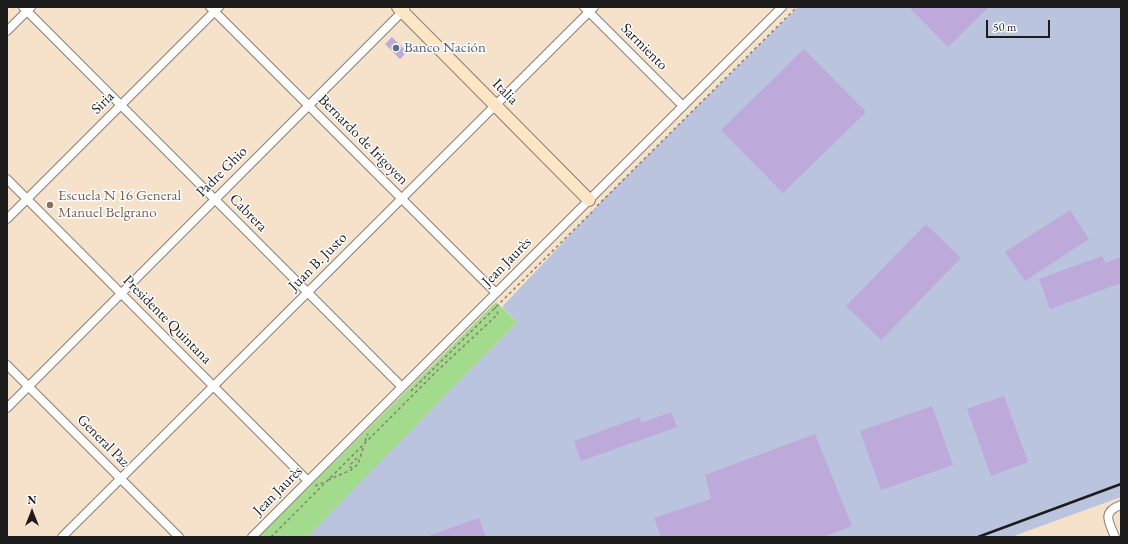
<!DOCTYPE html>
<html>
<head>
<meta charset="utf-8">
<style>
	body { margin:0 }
	#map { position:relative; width:1128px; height:544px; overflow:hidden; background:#f6e2ca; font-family:"EB Garamond",serif }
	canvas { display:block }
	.frame { position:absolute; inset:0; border:8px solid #1c1c1c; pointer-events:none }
	.north { position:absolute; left:12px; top:492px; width:40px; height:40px; -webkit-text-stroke:3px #fff; paint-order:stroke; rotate:0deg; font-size:11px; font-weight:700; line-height:16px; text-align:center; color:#1c1c1c }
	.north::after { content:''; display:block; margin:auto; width:14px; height:18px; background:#1c1c1c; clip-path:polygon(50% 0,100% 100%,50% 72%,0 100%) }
	.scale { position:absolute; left:986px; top:20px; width:64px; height:18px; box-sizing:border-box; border:2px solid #1c1c1c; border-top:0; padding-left:5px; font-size:12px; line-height:14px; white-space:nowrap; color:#1c1c1c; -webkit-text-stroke:3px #fff; paint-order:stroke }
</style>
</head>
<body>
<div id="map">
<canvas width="1128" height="544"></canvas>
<div class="frame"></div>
<div class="north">N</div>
<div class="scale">50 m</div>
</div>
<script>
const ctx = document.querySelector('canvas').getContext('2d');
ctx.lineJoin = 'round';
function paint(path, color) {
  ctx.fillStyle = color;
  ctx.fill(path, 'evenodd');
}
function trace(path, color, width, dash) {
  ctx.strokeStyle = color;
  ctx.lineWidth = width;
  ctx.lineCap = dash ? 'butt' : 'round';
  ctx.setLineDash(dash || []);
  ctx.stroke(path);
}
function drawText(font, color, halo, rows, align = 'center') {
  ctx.font = font + ' "EB Garamond",serif';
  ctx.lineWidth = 3;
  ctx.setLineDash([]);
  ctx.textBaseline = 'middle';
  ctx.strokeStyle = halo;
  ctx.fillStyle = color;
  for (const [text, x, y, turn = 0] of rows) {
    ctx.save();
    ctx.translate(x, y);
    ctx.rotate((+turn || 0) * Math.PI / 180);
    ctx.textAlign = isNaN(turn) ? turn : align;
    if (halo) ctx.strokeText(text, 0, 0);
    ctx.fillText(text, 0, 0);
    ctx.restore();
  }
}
const industrial = new Path2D(`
	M 798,7 L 1121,7 L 1121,497 L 1011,537 L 306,537 L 517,322 L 502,307 L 601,202 Z`);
const green = new Path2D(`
	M 496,302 L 517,322 L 307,537 L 259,537 Z`);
const building = new Path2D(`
	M 909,7 L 989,7 L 948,47 Z
	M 392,37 L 407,52 L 400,59 L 385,44 Z
	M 804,49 L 866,112 L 783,193 L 721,130 Z
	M 1070,210 L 1089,239 L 1025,281 L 1005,252 Z
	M 926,224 L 961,258 L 881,340 L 846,306 Z
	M 1102,256 L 1105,263 L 1121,257 L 1121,283 L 1050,309 L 1039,279 Z
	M 1004,396 L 1028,462 L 991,476 L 967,409 Z
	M 932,406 L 953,465 L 881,490 L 860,431 Z
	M 671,412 L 677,427 L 581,461 L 574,441 L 640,417 L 641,423 Z
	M 815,434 L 852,526 L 823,537 L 661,537 L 654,518 L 711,499 L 705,475 Z
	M 479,518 L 486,537 L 428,537 L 428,536 Z`);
const path = new Path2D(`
	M 597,206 L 797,7
	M 411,391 L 595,209
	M 365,441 L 368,434
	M 352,468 L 349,466 L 359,456
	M 328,480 L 351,470 L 358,464 L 364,445
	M 315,486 L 324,482
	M 271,537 L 437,371 L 498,314 L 495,307`);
const street = new Path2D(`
	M 23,7 L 402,387
	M 210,7 L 496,293
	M 584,7 L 683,106
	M 7,31 L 31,7
	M 7,179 L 308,481
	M 7,219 L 219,7
	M 7,365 L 179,537
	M 7,408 L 405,9
	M 62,537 L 594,7
	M 252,537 L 782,7
	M 1115,537 C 1109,522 1101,512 1121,505`);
const secondary = new Path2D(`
	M 398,7 L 589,200`);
const rail = new Path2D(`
	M 978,537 L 1121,484`);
const markers = [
	[396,48,4,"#5c6f8a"],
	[50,205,4,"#8d6e63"]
];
const streetNames = [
	["Sarmiento",644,47,45],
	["Italia",505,92,45],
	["Siria",103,103,-45],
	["Bernardo de Irigoyen",363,140,45],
	["Padre Ghio",222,172,-45],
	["Cabrera",248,213,45],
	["Juan B. Justo",318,262,-45],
	["Jean Jaurès",507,262,-45],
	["Presidente Quintana",167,320,45],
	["General Paz",103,441,45],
	["Jean Jaurès",278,491,-45]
];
const serviceNames = [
	["Banco Nación",404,48]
];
const educationNames = [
	["Escuela N 16 General",58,196],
	["Manuel Belgrano",58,213]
];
paint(industrial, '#bac4de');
paint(green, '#a3db8d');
paint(building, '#bdaadb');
trace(street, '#897f73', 10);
trace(secondary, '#897f73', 14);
trace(path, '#897f73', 1.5, [3, 3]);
trace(street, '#fff', 8);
trace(secondary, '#fde5c5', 12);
trace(rail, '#1c1c1c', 2.5);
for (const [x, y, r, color] of markers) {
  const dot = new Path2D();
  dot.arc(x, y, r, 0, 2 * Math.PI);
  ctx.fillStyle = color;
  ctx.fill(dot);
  trace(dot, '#fff', 1.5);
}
drawText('15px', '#1c1c1c', '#fff', streetNames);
drawText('15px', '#4e5e75', '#fff', serviceNames, 'left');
drawText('15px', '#785e54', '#fff', educationNames, 'left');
</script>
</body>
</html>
